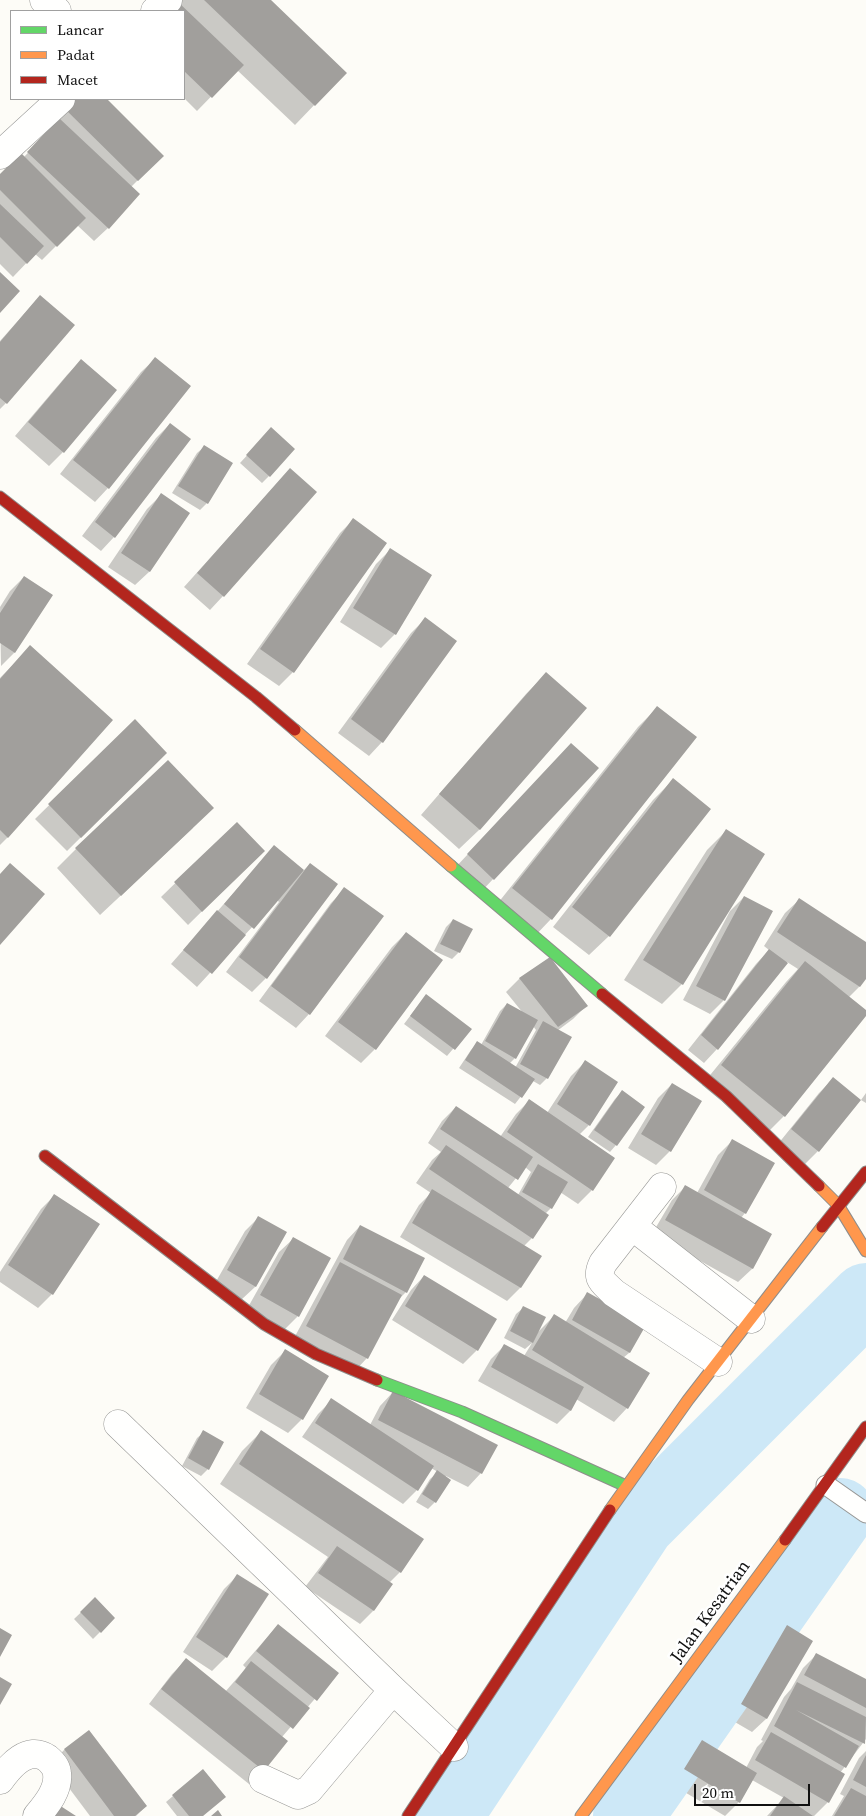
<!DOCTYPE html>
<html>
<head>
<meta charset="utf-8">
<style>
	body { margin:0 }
	#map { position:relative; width:866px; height:1816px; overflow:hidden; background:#fdfcf7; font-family:"Source Serif 4",serif }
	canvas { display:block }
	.legend { position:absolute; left:10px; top:10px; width:175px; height:90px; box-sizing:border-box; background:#fff; border:1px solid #a0a0a0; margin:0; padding:6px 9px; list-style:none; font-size:15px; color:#111 }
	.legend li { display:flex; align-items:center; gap:10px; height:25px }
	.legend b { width:25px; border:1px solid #a0a0a0 }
	.scale { position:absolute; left:694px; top:1784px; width:116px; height:22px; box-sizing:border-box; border:2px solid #111; border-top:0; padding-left:6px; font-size:15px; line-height:18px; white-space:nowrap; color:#111; -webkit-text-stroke:4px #fff; paint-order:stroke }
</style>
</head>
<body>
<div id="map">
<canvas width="866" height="1816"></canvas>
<ul class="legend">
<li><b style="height:6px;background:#63d668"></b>Lancar</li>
<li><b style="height:6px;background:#ff974d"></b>Padat</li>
<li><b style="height:6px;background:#b3261e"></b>Macet</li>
</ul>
<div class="scale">20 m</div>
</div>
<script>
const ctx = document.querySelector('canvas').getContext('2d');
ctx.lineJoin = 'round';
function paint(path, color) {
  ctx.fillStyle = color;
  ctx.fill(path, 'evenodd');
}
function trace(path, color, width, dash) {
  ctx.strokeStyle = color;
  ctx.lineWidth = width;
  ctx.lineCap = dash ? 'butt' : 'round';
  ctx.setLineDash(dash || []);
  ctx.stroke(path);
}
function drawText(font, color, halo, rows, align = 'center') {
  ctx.font = font + ' "Source Serif 4",serif';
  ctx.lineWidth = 5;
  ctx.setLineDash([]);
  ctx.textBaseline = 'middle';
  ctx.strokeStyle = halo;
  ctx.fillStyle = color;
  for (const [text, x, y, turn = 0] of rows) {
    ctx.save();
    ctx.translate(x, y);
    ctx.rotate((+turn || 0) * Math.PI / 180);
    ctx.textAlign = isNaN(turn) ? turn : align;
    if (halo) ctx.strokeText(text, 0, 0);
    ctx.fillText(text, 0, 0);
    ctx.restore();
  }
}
const shadow = new Path2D(`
	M 180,0 L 269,0 L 345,73 L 295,125 L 237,70 L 197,111 L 184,98 L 184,11 L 163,11 Z
	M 71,99 L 105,99 L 162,156 L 131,187 L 108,228 L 94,241 L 77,225 L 42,260 L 35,254 L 13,277 L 0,264 L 0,176 L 24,157 L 54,125 Z
	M 40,296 L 6,403 L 0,409 L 0,341 Z
	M 155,359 L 108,488 L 95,502 L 60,474 L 141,372 Z
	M 81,361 L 115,390 L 63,452 L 49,466 L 15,436 L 67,375 Z
	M 170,424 L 114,537 L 101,551 L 82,536 L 156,438 Z
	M 265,436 L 269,476 L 262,483 L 240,463 Z
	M 204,447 L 207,503 L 200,510 L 172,493 L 197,453 Z
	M 290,469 L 223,596 L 210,610 L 184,587 Z
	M 161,495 L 188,513 L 149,572 L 135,585 L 108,567 L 147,509 Z
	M 353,520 L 385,543 L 293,672 L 279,686 L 247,664 L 340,533 Z
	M 390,550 L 395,634 L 381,648 L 340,622 L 376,564 Z
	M 24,577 L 51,595 L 14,653 L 1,666 L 0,607 L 10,591 Z
	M 425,619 L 382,742 L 369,756 L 338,733 L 411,633 Z
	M 30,647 L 8,837 L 0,845 L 0,678 Z
	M 546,674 L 586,708 L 479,830 L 459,849 L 421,815 L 526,694 Z
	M 657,708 L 551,919 L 532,939 L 494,908 L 638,727 Z
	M 135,721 L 166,753 L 67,851 L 35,819 Z
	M 558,758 L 597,768 L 480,893 L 454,869 Z
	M 673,780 L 609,936 L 589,955 L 553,927 L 653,800 Z
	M 237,823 L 250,864 L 188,925 L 161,897 Z
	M 193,828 L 100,915 L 57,868 L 76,849 Z
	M 726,831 L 682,984 L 662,1004 L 624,980 L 707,850 Z
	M 274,847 L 303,871 L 310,864 L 266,978 L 252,992 L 226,972 L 279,902 L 277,900 L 197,987 L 171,964 Z
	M 345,889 L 309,1014 L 296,1028 L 259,1001 L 331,903 Z
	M 744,897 L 724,1000 L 710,1014 L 683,1000 L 730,911 Z
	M 799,900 L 866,944 L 866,977 L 859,987 L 848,998 L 866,1012 L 866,1014 L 784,1116 L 764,1136 L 702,1085 L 786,982 L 798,969 L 787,962 L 717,1049 L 704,1063 L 688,1050 L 756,964 L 769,950 L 764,946 L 785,913 Z
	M 453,920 L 459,952 L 452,959 L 434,951 L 446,927 Z
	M 406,933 L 375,1049 L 361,1063 L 325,1036 L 392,947 Z
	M 520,978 L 587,1005 L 573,1019 L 557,1031 L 547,1078 L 540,1085 L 533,1081 L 515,1104 L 459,1068 L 471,1050 L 478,1043 L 481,1045 L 500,1011 L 507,1004 L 523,1013 L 506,992 ZM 533,1026 L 536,1030 L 515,1068 L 509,1064 L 515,1058 Z
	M 420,1003 L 470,1029 L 447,1056 L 404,1024 Z
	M 585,1062 L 589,1125 L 579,1135 L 592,1190 L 578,1204 L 560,1192 L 551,1208 L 545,1214 L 547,1215 L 532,1238 L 524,1246 L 540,1256 L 520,1288 L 507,1301 L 400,1237 L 419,1205 L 431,1193 L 416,1183 L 432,1160 L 441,1152 L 428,1143 L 442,1121 L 456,1107 L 500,1137 L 516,1114 L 530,1100 L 547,1113 L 571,1076 ZM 525,1167 L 531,1172 L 518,1195 L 508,1188 Z
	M 833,1079 L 859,1100 L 818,1151 L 804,1165 L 778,1144 L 819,1093 Z
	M 672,1084 L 700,1101 L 670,1151 L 656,1165 L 628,1148 L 658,1098 Z
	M 622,1092 L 616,1145 L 610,1152 L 588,1137 L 615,1099 Z
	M 866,1093 L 866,1103 L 861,1100 Z
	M 732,1141 L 745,1213 L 741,1218 L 771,1234 L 752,1269 L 738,1282 L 652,1234 L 672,1200 L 686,1186 L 697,1193 L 718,1155 Z
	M 54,1196 L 52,1294 L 38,1308 L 0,1282 L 0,1272 L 41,1209 Z
	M 259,1217 L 285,1233 L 255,1287 L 241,1300 L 214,1285 L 245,1231 Z
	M 360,1226 L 406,1292 L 398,1300 L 367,1358 L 354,1372 L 293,1340 L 347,1240 Z
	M 293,1239 L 298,1316 L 284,1330 L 247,1309 L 279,1252 Z
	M 424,1276 L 477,1350 L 463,1364 L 392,1320 L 411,1290 Z
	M 587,1294 L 644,1326 L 629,1353 L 623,1358 L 627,1408 L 614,1422 L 576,1399 L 570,1411 L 557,1424 L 478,1381 L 491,1359 L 505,1345 L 524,1356 L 532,1343 L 525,1349 L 504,1338 L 516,1314 L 523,1308 L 537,1333 L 554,1316 L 565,1323 L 574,1308 Z
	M 285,1351 L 302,1419 L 288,1433 L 246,1408 L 271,1365 Z
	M 393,1392 L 481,1473 L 468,1487 L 446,1476 L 445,1477 L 449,1480 L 435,1502 L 428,1509 L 416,1502 L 430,1479 L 438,1472 L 431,1468 L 417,1490 L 403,1504 L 302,1437 L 318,1414 L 332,1400 L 370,1425 L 380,1406 Z
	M 262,1431 L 400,1572 L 389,1583 L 373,1611 L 360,1624 L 305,1587 L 328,1557 L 220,1484 L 242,1451 Z
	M 204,1432 L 223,1442 L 208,1469 L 201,1476 L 182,1466 L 197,1438 Z
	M 238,1575 L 226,1657 L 212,1671 L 183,1652 L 224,1589 Z
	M 95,1599 L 114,1618 L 93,1639 L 74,1619 Z
	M 278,1625 L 337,1673 L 282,1737 L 263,1770 L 249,1784 L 149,1704 L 172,1674 L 186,1660 L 225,1692 L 246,1668 L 243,1665 Z
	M 787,1627 L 812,1641 L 766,1719 L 752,1732 L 728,1718 L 774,1641 Z
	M 816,1655 L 866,1680 L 866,1739 L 840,1773 L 828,1802 L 814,1816 L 767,1816 L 784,1798 L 752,1780 L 739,1802 L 725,1816 L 671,1784 L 689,1755 L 702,1741 L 746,1768 L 757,1747 L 763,1741 L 761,1740 L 784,1697 L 791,1689 L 803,1668 Z
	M 89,1731 L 146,1806 L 136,1816 L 90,1816 L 51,1764 L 64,1750 Z
	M 866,1751 L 866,1816 L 832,1816 L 844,1796 L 840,1794 L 859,1758 Z
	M 173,1796 L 203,1816 L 177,1816 L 166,1802 Z`);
const river = new Path2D(`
	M 447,1816 L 640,1524 L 866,1298
	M 628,1816 L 840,1513`);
const building = new Path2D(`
	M 176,0 L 244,65 L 212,98 L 184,71 L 184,11 L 162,11 Z
	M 204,0 L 271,0 L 347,73 L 315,106 Z
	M 69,99 L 107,99 L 164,156 L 138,181 L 62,106 Z
	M 59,118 L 140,194 L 109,229 L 27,152 Z
	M 21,153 L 86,218 L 57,247 L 0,190 L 0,174 Z
	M 0,204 L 44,246 L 27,264 L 0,237 Z
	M 0,272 L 20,291 L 0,313 Z
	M 40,295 L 75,325 L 7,404 L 0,398 L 0,342 Z
	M 155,357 L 191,386 L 109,489 L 73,460 Z
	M 81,359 L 117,390 L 64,453 L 28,422 Z
	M 170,423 L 191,439 L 115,538 L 95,522 Z
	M 271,427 L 295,449 L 270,477 L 246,455 Z
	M 204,445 L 233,463 L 208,504 L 178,486 Z
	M 290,468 L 317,492 L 224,597 L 197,573 Z
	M 161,493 L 190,513 L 150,572 L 121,553 Z
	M 353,518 L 387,543 L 294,673 L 260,649 Z
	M 390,548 L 432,575 L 396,635 L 353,608 Z
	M 24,576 L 53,595 L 15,653 L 0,643 L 0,613 Z
	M 425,617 L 457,641 L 383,743 L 351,719 Z
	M 30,645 L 113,720 L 8,838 L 0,830 L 0,679 Z
	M 546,672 L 587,708 L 480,830 L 439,794 Z
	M 657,706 L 697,737 L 552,920 L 512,888 Z
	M 135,719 L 167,753 L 81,838 L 48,804 Z
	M 571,743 L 599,768 L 494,880 L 467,854 Z
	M 168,760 L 214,808 L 121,896 L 75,848 Z
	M 673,778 L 711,809 L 610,937 L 572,907 Z
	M 237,822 L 265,851 L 202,912 L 174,882 Z
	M 726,829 L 765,854 L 683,985 L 643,960 Z
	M 274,845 L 304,870 L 254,929 L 224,904 Z
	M 10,863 L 45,894 L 0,945 L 0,874 Z
	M 310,863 L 338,884 L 267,979 L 239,957 Z
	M 344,887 L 384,916 L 310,1015 L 271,986 Z
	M 744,896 L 773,911 L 725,1001 L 696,986 Z
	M 799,898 L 866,942 L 866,979 L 860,987 L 777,932 Z
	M 217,910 L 246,935 L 212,974 L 183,950 Z
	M 453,919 L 473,929 L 460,953 L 440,944 Z
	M 406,932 L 443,960 L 376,1050 L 338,1022 Z
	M 769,949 L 788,963 L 718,1050 L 701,1035 Z
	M 550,957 L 588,1006 L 558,1027 L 519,978 Z
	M 805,961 L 866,1010 L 866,1016 L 785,1117 L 721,1065 Z
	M 426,994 L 472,1029 L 455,1050 L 410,1016 Z
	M 507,1003 L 538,1020 L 516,1059 L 485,1041 Z
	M 543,1021 L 572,1037 L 548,1079 L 520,1064 Z
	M 477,1041 L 535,1079 L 522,1098 L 465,1060 Z
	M 585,1060 L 618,1082 L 590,1126 L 557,1104 Z
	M 833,1077 L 861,1100 L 819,1152 L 791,1129 Z
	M 672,1083 L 702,1101 L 671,1152 L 641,1134 Z
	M 622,1090 L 645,1107 L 617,1146 L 594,1130 Z
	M 529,1099 L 615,1158 L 593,1191 L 507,1132 Z
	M 456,1106 L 533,1157 L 518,1180 L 440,1129 Z
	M 732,1139 L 775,1163 L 746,1214 L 704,1190 Z
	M 446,1145 L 549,1215 L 533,1239 L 429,1169 Z
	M 538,1164 L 568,1182 L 552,1209 L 522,1192 Z
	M 685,1185 L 772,1234 L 753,1269 L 665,1220 Z
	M 432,1189 L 542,1256 L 521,1288 L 412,1223 Z
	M 54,1194 L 100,1224 L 53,1295 L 8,1265 Z
	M 258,1216 L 287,1232 L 256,1287 L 227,1270 Z
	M 360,1225 L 425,1258 L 407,1293 L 343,1259 Z
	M 293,1237 L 331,1258 L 299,1317 L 260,1295 Z
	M 340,1262 L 402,1295 L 368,1359 L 306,1326 Z
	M 424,1275 L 497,1319 L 478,1351 L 405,1306 Z
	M 587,1292 L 646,1325 L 630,1353 L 572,1320 Z
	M 523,1306 L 546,1317 L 533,1343 L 510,1331 Z
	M 554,1314 L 650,1373 L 628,1409 L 532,1350 Z
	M 504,1344 L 584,1387 L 571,1411 L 491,1367 Z
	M 285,1349 L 329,1376 L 303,1420 L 259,1394 Z
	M 393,1391 L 498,1445 L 482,1474 L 378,1420 Z
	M 331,1398 L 434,1466 L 418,1491 L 315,1423 Z
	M 203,1430 L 224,1442 L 209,1470 L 188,1458 Z
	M 261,1430 L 424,1539 L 401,1573 L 239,1464 Z
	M 437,1470 L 451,1480 L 436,1503 L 422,1494 Z
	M 337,1546 L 393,1584 L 374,1611 L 318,1573 Z
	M 237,1574 L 269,1594 L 227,1658 L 196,1637 Z
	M 95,1597 L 115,1618 L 101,1633 L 80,1612 Z
	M 278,1624 L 339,1673 L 317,1701 L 256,1651 Z
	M 787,1625 L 813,1641 L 767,1719 L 741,1704 Z
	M 0,1628 L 12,1635 L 0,1657 Z
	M 816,1653 L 866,1679 L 866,1708 L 804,1675 Z
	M 186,1658 L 288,1741 L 264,1771 L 161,1689 Z
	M 251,1661 L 310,1708 L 293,1729 L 235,1682 Z
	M 0,1677 L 12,1684 L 0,1705 Z
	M 797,1682 L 866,1717 L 865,1744 L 796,1710 L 859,1746 L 846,1768 L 774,1726 Z
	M 89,1730 L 147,1806 L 135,1816 L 114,1816 L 64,1749 Z
	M 771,1732 L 845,1774 L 829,1803 L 755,1760 Z
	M 702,1740 L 757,1773 L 740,1803 L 684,1769 Z
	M 866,1755 L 866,1787 L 853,1780 Z
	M 203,1769 L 226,1797 L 203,1816 L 189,1816 L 172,1795 Z
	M 851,1788 L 866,1796 L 866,1816 L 834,1816 Z
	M 784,1796 L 813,1816 L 770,1816 Z
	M 59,1805 L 76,1816 L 52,1816 Z
	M 218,1810 L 222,1816 L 211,1816 Z`);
const lane = new Path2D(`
	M 826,1485 L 866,1513`);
const street = new Path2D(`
	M 44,0 L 57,11
	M 155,11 L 168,0
	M 0,155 L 61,99
	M 662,1187 L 603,1263 C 595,1279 603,1282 614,1293 L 718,1362
	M 632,1226 L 751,1319
	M 118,1424 L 393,1690 L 454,1747
	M 263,1779 L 298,1795 L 309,1790 L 393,1690
	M 0,1780 C 10,1766 28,1745 47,1758 C 52,1762 57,1768 57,1774 C 59,1790 46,1805 37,1816`);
const fast = new Path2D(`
	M 451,866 L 602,994
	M 377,1380 L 462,1412 L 626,1486`);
const slow = new Path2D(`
	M 295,730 L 451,866
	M 819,1186 L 838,1205 L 866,1251
	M 610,1510 L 688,1400 L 822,1227
	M 581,1816 L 785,1540`);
const jam = new Path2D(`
	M 0,497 L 256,697 L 295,730
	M 602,994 L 726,1096 L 819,1186
	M 45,1156 L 264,1324 L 316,1354 L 377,1380
	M 822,1227 L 866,1172
	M 785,1540 L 866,1427
	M 408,1816 L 610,1510`);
const streetNames = [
	["Jalan Kesatrian",711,1612,-54]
];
paint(shadow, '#0003');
trace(river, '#cde8f7', 70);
paint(building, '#a19f9c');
trace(lane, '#979795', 21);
trace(street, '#979795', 29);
trace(fast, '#8e8d8b', 13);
trace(slow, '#8e8d8b', 13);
trace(jam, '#8e8d8b', 13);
trace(lane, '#fffffe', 19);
trace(street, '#fffffe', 28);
trace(fast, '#63d668', 11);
trace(slow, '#ff974d', 11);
trace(jam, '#b3261e', 11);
drawText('18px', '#111', '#fff', streetNames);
</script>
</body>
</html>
